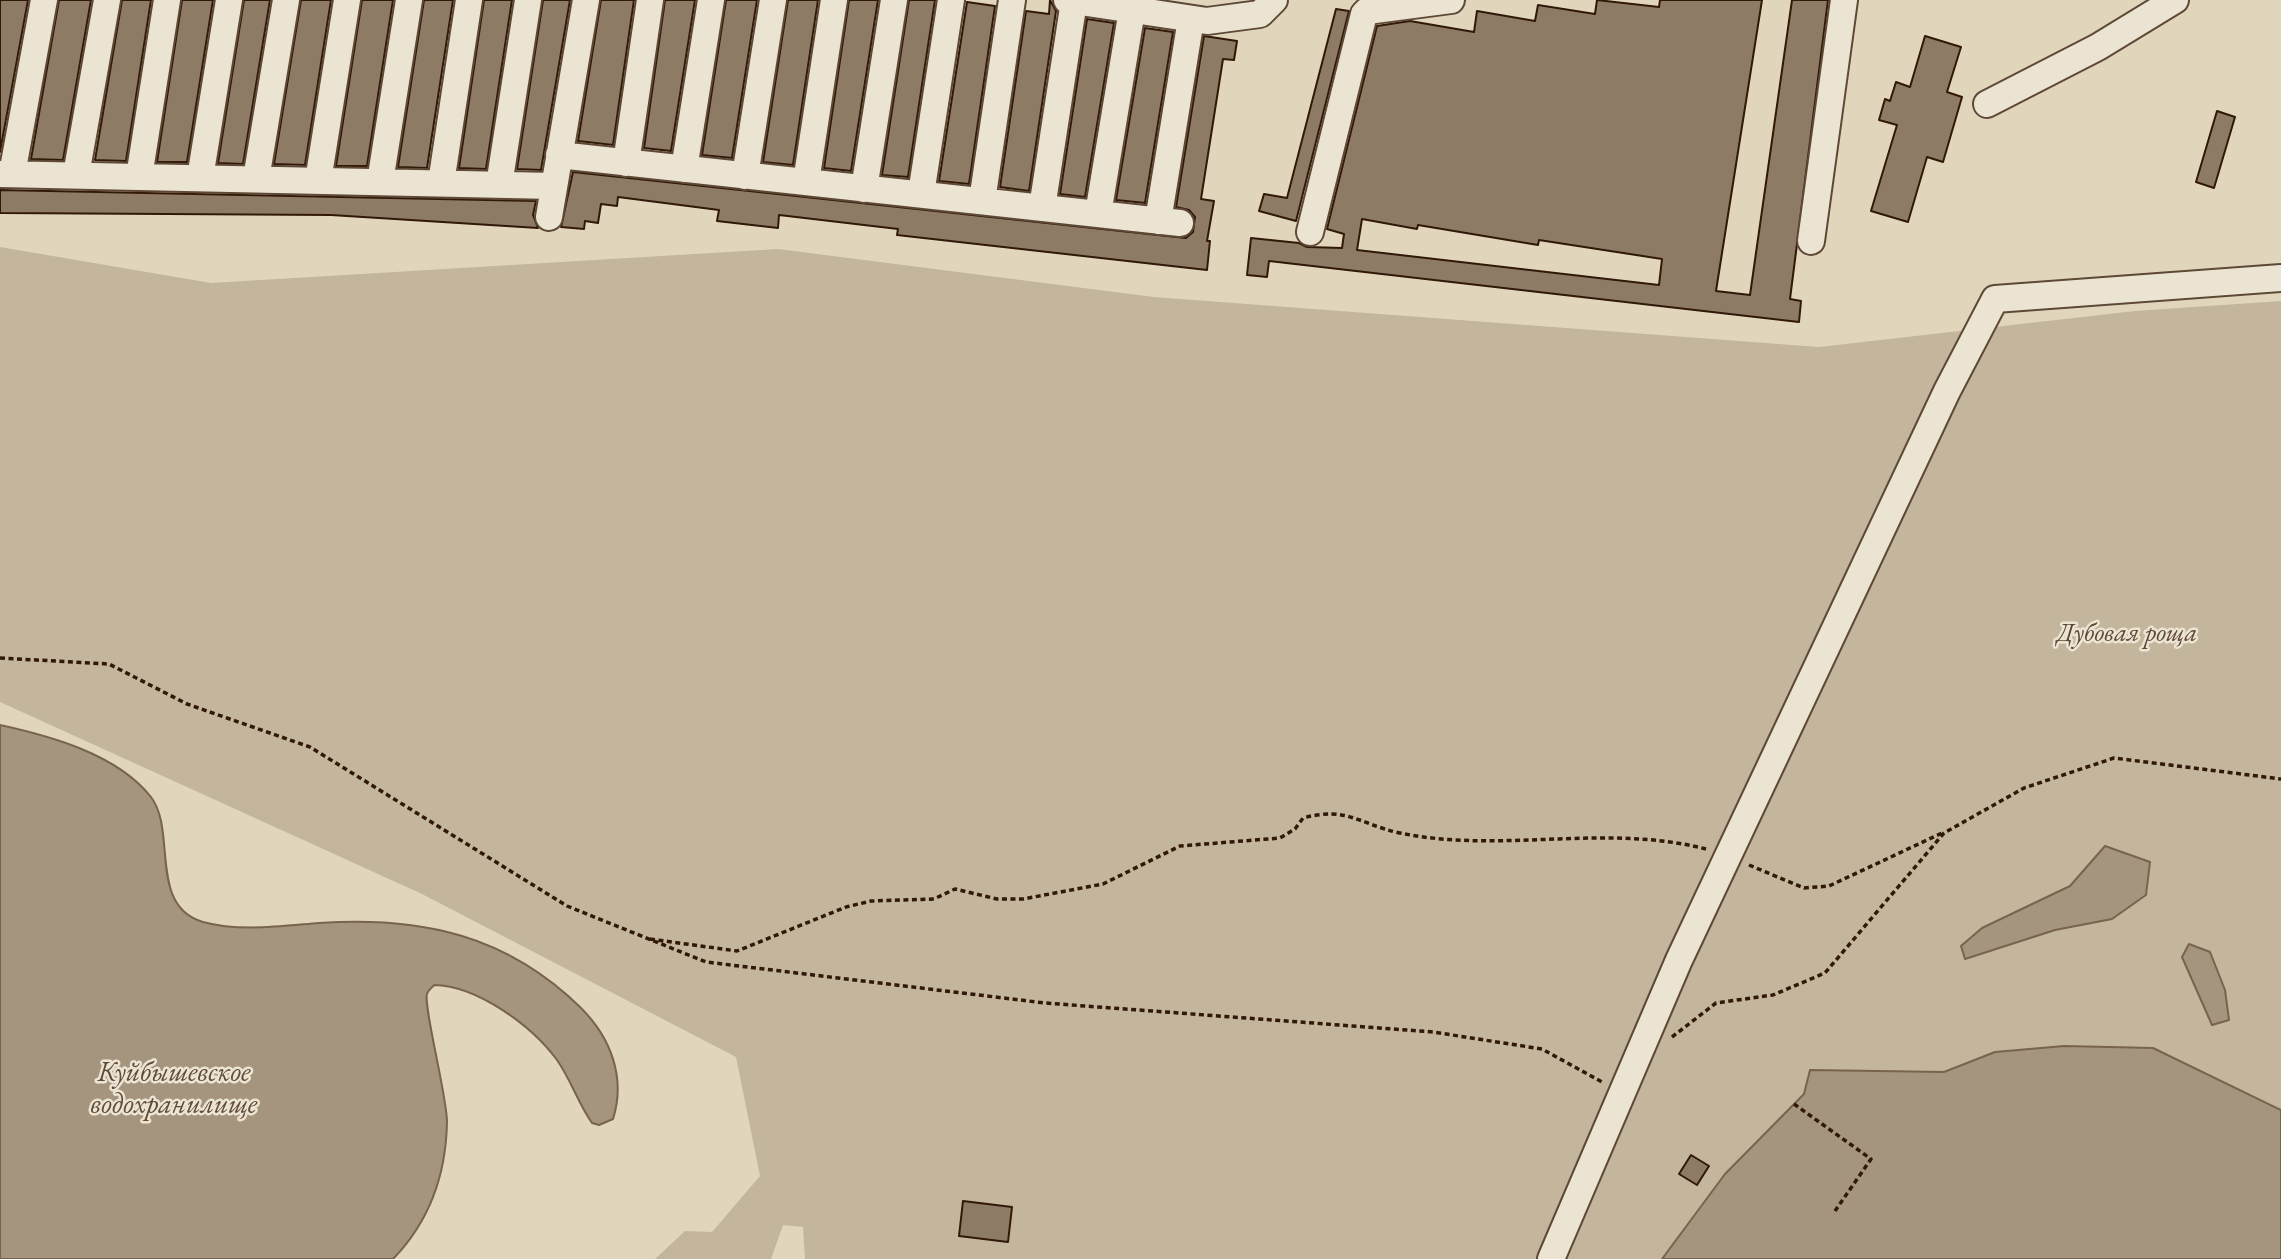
<!DOCTYPE html>
<html>
<head>
<meta charset="utf-8">
<style>
	body { margin:0 }
	canvas { display:block; background:#e1d6bb }
</style>
</head>
<body>
<canvas width="2281" height="1259"></canvas>
<script>
const ctx = document.querySelector('canvas').getContext('2d');
ctx.lineJoin = 'round';
function paint(path, color) {
  ctx.fillStyle = color;
  ctx.fill(path, 'evenodd');
}
function trace(path, color, width, dash) {
  ctx.strokeStyle = color;
  ctx.lineWidth = width;
  ctx.lineCap = dash ? 'butt' : 'round';
  ctx.setLineDash(dash || []);
  ctx.stroke(path);
}
function drawText(font, color, halo, rows, align = 'center') {
  ctx.font = font + ' "EB Garamond",serif';
  ctx.lineWidth = 5;
  ctx.setLineDash([]);
  ctx.textBaseline = 'middle';
  ctx.strokeStyle = halo;
  ctx.fillStyle = color;
  for (const [text, x, y, turn = 0] of rows) {
    ctx.save();
    ctx.translate(x, y);
    ctx.rotate((+turn || 0) * Math.PI / 180);
    ctx.textAlign = isNaN(turn) ? turn : align;
    if (halo) ctx.strokeText(text, 0, 0);
    ctx.fillText(text, 0, 0);
    ctx.restore();
  }
}
const green = new Path2D(`
	M 0,247 L 211,283 L 778,249 L 1154,297 L 1819,347 L 2135,311 L 2281,301 L 2281,1110 L 2064,1046 L 1995,1052 L 1944,1072 L 1810,1070 L 1804,1094 L 1725,1174 L 1662,1259 L 805,1259 L 803,1227 L 783,1225 L 771,1259 L 655,1259 L 685,1231 L 712,1232 L 760,1176 L 736,1057 L 422,894 L 0,702 ZM 2105,846 L 2150,863 L 2112,919 L 2055,930 L 1965,959 L 1982,928 L 2070,886 Z`);
const water = new Path2D(`
	M 0,725 C 50,736 117,754 151,797 C 177,831 148,906 203,922 C 239,932 282,926 319,923 C 421,916 507,935 581,1008 C 611,1038 626,1078 613,1119 L 599,1125 L 592,1123 C 578,1103 571,1080 557,1060 C 532,1026 478,986 434,985 C 432,988 428,990 427,994 C 423,1005 447,1096 447,1122 C 446,1174 430,1221 393,1259 L 0,1259 Z
	M 2105,846 L 2150,862 L 2146,895 L 2112,919 L 2055,930 L 1965,959 L 1961,946 L 1982,928 L 2070,886 Z
	M 2189,944 L 2210,952 L 2225,990 L 2229,1020 L 2212,1025 L 2182,957 Z
	M 2064,1046 L 2153,1048 L 2281,1110 L 2281,1259 L 1662,1259 L 1725,1174 L 1804,1094 L 1810,1070 L 1944,1072 L 1995,1052 Z`);
const building = new Path2D(`
	M 0,0 L 28,0 L 0,152 Z
	M 59,0 L 91,0 L 63,160 L 31,159 Z
	M 122,0 L 151,0 L 126,161 L 95,160 Z
	M 182,0 L 213,0 L 187,162 L 157,162 Z
	M 244,0 L 270,0 L 243,164 L 218,163 Z
	M 301,0 L 331,0 L 305,165 L 274,164 Z
	M 362,0 L 393,0 L 367,166 L 336,166 Z
	M 424,0 L 453,0 L 427,168 L 398,167 Z
	M 484,0 L 512,0 L 486,169 L 459,168 Z
	M 543,0 L 570,0 L 541,170 L 517,169 Z
	M 601,0 L 634,0 L 613,145 L 578,141 Z
	M 665,0 L 695,0 L 671,151 L 644,148 Z
	M 726,0 L 757,0 L 732,158 L 702,155 Z
	M 788,0 L 818,0 L 793,165 L 763,162 Z
	M 849,0 L 878,0 L 851,171 L 824,168 Z
	M 909,0 L 935,0 L 908,177 L 882,175 Z
	M 1050,0 L 1056,11 L 1029,191 L 1000,187 L 1026,11 L 1049,14 Z
	M 1597,0 L 1659,7 L 1660,0 L 1762,0 L 1716,291 L 1750,295 L 1792,0 L 1828,0 L 1790,299 L 1801,301 L 1799,322 L 1269,261 L 1267,277 L 1247,275 L 1251,238 L 1299,243 L 1307,247 L 1342,248 L 1344,234 L 1327,229 L 1377,26 L 1410,21 L 1474,32 L 1477,11 L 1535,21 L 1538,5 L 1595,14 ZM 1362,219 L 1417,229 L 1418,225 L 1538,245 L 1539,240 L 1662,259 L 1659,285 L 1357,250 Z
	M 967,2 L 995,6 L 969,184 L 939,181 Z
	M 1336,9 L 1349,11 L 1296,221 L 1259,211 L 1264,194 L 1287,198 Z
	M 1087,19 L 1114,23 L 1085,197 L 1060,194 Z
	M 1145,28 L 1173,32 L 1145,203 L 1116,200 Z
	M 1204,36 L 1237,41 L 1234,60 L 1223,59 L 1201,199 L 1214,201 L 1207,241 L 1210,241 L 1207,270 L 897,235 L 898,229 L 779,215 L 778,228 L 717,221 L 719,210 L 618,197 L 617,206 L 601,204 L 598,223 L 585,221 L 584,229 L 561,227 L 573,172 L 1186,238 L 1193,232 L 1195,217 L 1189,210 L 1176,207 Z
	M 1925,36 L 1961,47 L 1947,92 L 1962,97 L 1943,162 L 1927,157 L 1908,222 L 1871,211 L 1897,125 L 1879,120 L 1885,99 L 1890,101 L 1896,82 L 1910,87 Z
	M 2217,111 L 2235,117 L 2214,188 L 2196,182 Z
	M 0,190 L 536,201 L 533,215 L 538,228 L 331,215 L 0,213 Z
	M 1691,1155 L 1709,1166 L 1697,1185 L 1679,1174 Z
	M 963,1201 L 1012,1207 L 1008,1242 L 959,1236 Z`);
const path = new Path2D(`
	M 0,658 L 109,664 L 187,704 L 310,747 L 567,906 L 706,962 L 1045,1003 L 1433,1032 L 1542,1049 L 1602,1082
	M 1749,865 L 1804,888 L 1829,886 L 1942,833
	M 650,939 L 737,951 L 846,907 L 871,901 L 934,899 L 955,889 L 997,899 L 1023,899 L 1103,884 L 1180,846 L 1280,838 L 1295,829 L 1303,818 C 1348,806 1358,824 1400,833 C 1501,854 1605,823 1706,849
	M 1672,1037 L 1716,1003 L 1773,995 L 1825,973 L 1944,833 L 2024,788 L 2114,758 L 2281,779
	M 1794,1104 L 1871,1159 L 1835,1211`);
const minor = new Path2D(`
	M 1067,0 L 1207,21 L 1260,14 L 1274,0
	M 1987,104 L 2098,47 L 2175,0
	M 559,155 L 1180,223
	M 626,163 L 650,0
	M 684,169 L 711,0
	M 0,174 L 554,186
	M 12,174 L 44,0
	M 76,175 L 107,0
	M 745,176 L 773,0
	M 139,177 L 167,0
	M 200,178 L 229,0
	M 256,179 L 286,0
	M 318,181 L 347,0
	M 380,182 L 409,0
	M 806,182 L 834,0
	M 441,183 L 469,0
	M 499,185 L 528,0
	M 864,189 L 894,0
	M 921,194 L 951,0
	M 982,201 L 1012,0
	M 1042,208 L 1074,1
	M 1098,214 L 1132,10
	M 549,217 L 586,0
	M 1158,221 L 1191,19
	M 1310,232 L 1364,14 L 1367,11 L 1451,0
	M 1811,241 L 1844,0
	M 1551,1259 L 1679,960 L 1947,391 L 1995,299 L 2281,278`);
const parkNames = [
	["Дубовая роща",2127,634]
];
const waterNames = [
	["Куйбышевское",174,1073],
	["водохранилище",174,1105]
];
paint(green, '#c3b69d');
paint(water, '#a6957e');
trace(water, '#78634f', 2);
paint(building, '#8d7b66');
trace(building, '#321809', 2);
trace(minor, '#5e4836', 30);
trace(path, '#321809', 3.5, [5, 3.5]);
trace(minor, '#ece4d3', 26);
drawText('italic 26px', '#5e4735', '#ece4d3', parkNames);
drawText('italic 28px', '#604a38', '#ece4d3', waterNames);
</script>
</body>
</html>
